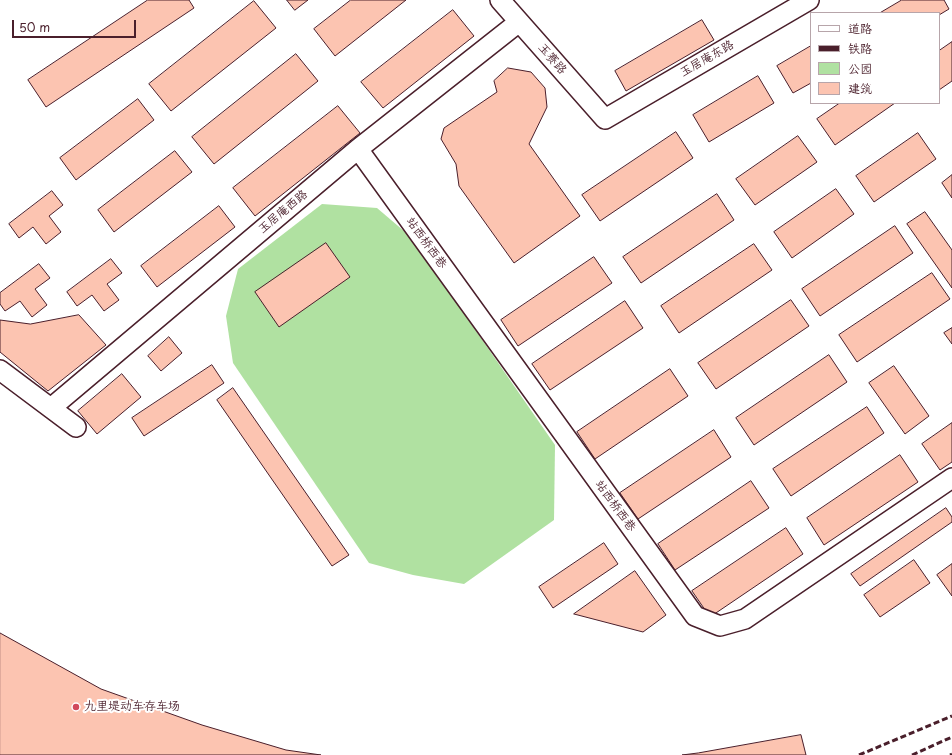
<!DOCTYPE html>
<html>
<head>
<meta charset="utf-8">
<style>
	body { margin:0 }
	#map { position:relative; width:952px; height:755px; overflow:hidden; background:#fff; font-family:"Playpen Sans","LXGW WenKai TC",sans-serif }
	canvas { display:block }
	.legend { position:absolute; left:810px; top:12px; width:130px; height:92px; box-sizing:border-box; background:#fff; border:1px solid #b7a5aa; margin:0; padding:5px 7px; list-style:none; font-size:12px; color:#4a1f2b }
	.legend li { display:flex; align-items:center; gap:8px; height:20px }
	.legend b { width:20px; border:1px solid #b7a5aa }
	.scale { position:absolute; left:12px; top:20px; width:124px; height:18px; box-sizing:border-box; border:2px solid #4a1f2b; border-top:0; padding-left:5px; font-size:12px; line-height:14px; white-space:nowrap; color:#4a1f2b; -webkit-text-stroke:3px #fff; paint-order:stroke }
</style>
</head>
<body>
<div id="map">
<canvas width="952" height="755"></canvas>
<ul class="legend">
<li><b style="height:5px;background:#fff"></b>道路</li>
<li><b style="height:5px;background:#4a1f2b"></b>铁路</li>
<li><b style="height:11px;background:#b0e1a1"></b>公园</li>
<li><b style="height:11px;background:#fcc4b1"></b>建筑</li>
</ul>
<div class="scale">50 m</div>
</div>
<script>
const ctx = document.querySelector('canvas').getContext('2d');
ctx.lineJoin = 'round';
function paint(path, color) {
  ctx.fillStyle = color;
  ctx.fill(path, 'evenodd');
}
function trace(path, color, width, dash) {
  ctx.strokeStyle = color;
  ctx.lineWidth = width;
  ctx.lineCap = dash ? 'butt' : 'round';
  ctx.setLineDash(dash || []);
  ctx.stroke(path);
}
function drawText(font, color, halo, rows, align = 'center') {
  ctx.font = font + ' "Playpen Sans","LXGW WenKai TC",sans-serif';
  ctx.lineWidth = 4;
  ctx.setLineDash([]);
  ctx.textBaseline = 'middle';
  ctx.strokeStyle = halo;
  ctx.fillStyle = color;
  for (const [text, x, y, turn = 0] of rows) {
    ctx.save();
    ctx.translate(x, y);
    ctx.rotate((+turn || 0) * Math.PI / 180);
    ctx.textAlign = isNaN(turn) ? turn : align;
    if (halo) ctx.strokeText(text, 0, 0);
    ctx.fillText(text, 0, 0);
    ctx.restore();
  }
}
const green = new Path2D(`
	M 322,204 L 377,208 L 411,237 L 555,445 L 554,520 L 464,584 L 413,575 L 369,563 L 233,363 L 226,316 L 238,269 Z`);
const building = new Path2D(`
	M 148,0 L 189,0 L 194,8 L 46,107 L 28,80 Z
	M 287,0 L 308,0 L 295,10 Z
	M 351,0 L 406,0 L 335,56 L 314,29 Z
	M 902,0 L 944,0 L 949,9 L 939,15 L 939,13 L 880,13 Z
	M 254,1 L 276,28 L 171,111 L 149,84 Z
	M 453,10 L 474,36 L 383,108 L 361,82 Z
	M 702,20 L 714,40 L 626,91 L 615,71 Z
	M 952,42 L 952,81 L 939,90 L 939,51 Z
	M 811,46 L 811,83 L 793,93 L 777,66 Z
	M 296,54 L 318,81 L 214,164 L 192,137 Z
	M 508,68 L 531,72 L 545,88 L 547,107 L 529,144 L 580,216 L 514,263 L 459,186 L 456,164 L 441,139 L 444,128 L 497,92 L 494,81 Z
	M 758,76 L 774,103 L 709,142 L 693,115 Z
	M 138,99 L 154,120 L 76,180 L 60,158 Z
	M 840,103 L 895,103 L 835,145 L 817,119 Z
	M 338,106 L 360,133 L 255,216 L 233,188 Z
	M 676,132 L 693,158 L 600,221 L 582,195 Z
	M 918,133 L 936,159 L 874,202 L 856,176 Z
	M 798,136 L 817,162 L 755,205 L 736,179 Z
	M 175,151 L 192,172 L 114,232 L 98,210 Z
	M 952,175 L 952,198 L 942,183 Z
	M 836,189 L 854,214 L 792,258 L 774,232 Z
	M 52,191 L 63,205 L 49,216 L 61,232 L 46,244 L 33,227 L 19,238 L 9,224 Z
	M 717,194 L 734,220 L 641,283 L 623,257 Z
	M 219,206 L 235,227 L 157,287 L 141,266 Z
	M 925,212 L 952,250 L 952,288 L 907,224 Z
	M 895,226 L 913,253 L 820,316 L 802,289 Z
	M 326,243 L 350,277 L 279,327 L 255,292 Z
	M 754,244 L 772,270 L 679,333 L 661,306 Z
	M 594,257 L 612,283 L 518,346 L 501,320 Z
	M 111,259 L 122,273 L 107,284 L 119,300 L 104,311 L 92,295 L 77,306 L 67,292 Z
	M 39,264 L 50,278 L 35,289 L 47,305 L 32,317 L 20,301 L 5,311 L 0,304 L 0,293 Z
	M 932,273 L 950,299 L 857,362 L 839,335 Z
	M 791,300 L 809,326 L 716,389 L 698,363 Z
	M 625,301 L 643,328 L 550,390 L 532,364 Z
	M 79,315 L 106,345 L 48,391 L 0,352 L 0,320 L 30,324 Z
	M 952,328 L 952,344 L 944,333 Z
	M 169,337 L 182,353 L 161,371 L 148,356 Z
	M 829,355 L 847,382 L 754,445 L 736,418 Z
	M 212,365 L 224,383 L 144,436 L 132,418 Z
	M 894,366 L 929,416 L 905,434 L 869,383 Z
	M 670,369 L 688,396 L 595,459 L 577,432 Z
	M 122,374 L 141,397 L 97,434 L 78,411 Z
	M 233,388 L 349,555 L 332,566 L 217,400 Z
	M 867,407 L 884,433 L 791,496 L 773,469 Z
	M 952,423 L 952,462 L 940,470 L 922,444 Z
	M 714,430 L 731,457 L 638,519 L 620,493 Z
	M 900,455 L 918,482 L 824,545 L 807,518 Z
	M 751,481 L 769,508 L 675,570 L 658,544 Z
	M 946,508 L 952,517 L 952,522 L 860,586 L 851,574 Z
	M 786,528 L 803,554 L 710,617 L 692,591 Z
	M 604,543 L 618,564 L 553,608 L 539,587 Z
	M 914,560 L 930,583 L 880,617 L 864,595 Z
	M 952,564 L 952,596 L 937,575 Z
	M 635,571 L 666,615 L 643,632 L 574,614 Z
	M 0,633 L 101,689 L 202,725 L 286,750 L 321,755 L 0,755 Z
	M 801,735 L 806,755 L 682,755 L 698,753 Z`);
const street = new Path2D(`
	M 500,0 L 605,119 L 809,0
	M 358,149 L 695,616 L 720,626 L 745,619 L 952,478
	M 0,370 L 76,427
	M 51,408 L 358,149 L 519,22`);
const rail = new Path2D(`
	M 859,755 L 952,716
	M 912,755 L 952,737
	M 950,755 L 952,754`);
const markers = [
	[76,707,4,"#d1495b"]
];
const streetNames = [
	["玉赛路",552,59,49],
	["玉居庵东路",707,59,-30],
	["玉居庵西路",283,212,-40],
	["站西桥西巷",426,243,54],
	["站西桥西巷",615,506,54]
];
const poiNames = [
	["九里堤动车存车场",84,707]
];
paint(green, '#b0e1a1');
paint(building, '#fcc4b1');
trace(building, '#4a1f2b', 1);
trace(street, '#4a1f2b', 22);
trace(street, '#fff', 19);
trace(rail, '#4a1f2b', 3, [6, 3]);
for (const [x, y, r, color] of markers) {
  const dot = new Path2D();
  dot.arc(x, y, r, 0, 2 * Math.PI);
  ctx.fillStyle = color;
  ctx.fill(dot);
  trace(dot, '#fff', 1.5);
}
drawText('12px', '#4a1f2b', '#fff', streetNames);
drawText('12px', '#4a1f2b', '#fff', poiNames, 'left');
</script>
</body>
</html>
